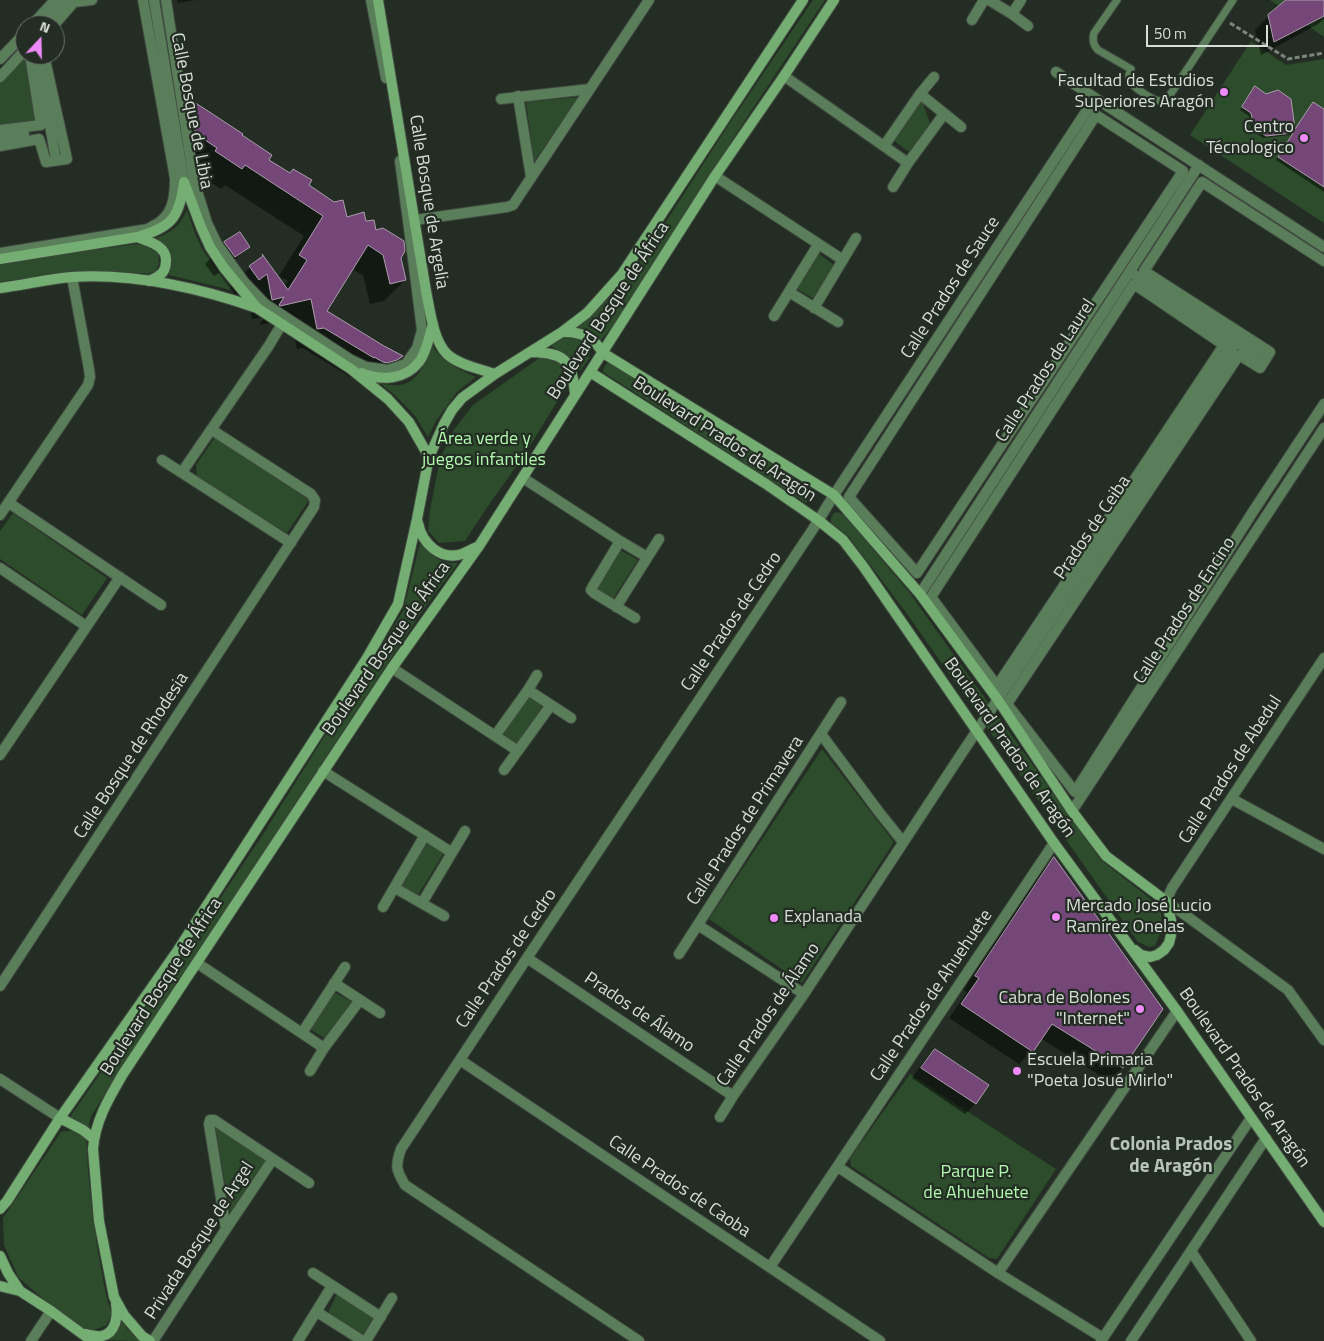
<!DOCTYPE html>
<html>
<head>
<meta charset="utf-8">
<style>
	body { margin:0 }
	#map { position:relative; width:1324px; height:1341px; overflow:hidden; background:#232d23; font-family:"Titillium Web",sans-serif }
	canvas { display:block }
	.north { position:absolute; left:15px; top:15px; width:50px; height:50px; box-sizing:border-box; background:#232d23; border:1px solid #6b746b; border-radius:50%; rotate:21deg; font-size:14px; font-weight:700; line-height:20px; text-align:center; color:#d7ded7 }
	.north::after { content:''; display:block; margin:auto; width:18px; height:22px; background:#ee8bf8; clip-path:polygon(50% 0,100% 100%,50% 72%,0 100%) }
	.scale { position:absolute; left:1146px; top:25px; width:122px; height:22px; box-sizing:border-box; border:2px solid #d7ded7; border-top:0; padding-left:6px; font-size:15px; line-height:18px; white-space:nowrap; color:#d7ded7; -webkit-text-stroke:4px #232d23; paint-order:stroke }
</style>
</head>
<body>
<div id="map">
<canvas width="1324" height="1341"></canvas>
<div class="north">N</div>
<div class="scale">50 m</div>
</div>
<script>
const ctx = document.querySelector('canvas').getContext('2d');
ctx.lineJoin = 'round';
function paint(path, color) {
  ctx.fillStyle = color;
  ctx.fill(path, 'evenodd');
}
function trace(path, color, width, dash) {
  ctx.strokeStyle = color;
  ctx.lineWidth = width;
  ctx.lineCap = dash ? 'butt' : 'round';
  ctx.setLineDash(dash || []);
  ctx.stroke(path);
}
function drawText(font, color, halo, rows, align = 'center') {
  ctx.font = font + ' "Titillium Web",sans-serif';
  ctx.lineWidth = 4.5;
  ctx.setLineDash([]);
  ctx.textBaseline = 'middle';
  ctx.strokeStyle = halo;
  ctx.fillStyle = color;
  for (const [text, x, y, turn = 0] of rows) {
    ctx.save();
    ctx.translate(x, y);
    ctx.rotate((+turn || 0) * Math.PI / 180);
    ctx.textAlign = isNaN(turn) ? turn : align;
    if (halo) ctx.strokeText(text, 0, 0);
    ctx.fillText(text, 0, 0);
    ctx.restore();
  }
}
const green = new Path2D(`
	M 813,0 L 825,0 L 732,140 L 671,243 L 616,322 L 599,343 C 594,333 589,330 578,327 L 617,290 L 647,251 L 729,124 Z
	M 1270,0 L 1324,0 L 1324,37 L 1273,2 Z
	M 1251,41 L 1286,65 L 1324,59 L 1324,223 L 1190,135 Z
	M 25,50 L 41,125 L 0,130 L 0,77 Z
	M 579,97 L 534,162 L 526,102 Z
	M 921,98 L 930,123 L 909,152 L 893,140 Z
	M 187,210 L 194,231 L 202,249 L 231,290 L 169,275 C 176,254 170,253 156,238 C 173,231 179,227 187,210 Z
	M 136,244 L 144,245 L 158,253 L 159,263 L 156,271 L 148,274 L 114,271 L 19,279 L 0,282 L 0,265 L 49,256 Z
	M 819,254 L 834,265 L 814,299 L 797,289 Z
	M 573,336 L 584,343 L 590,349 L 589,359 L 580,371 L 568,357 L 550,345 L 563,337 Z
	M 432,344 C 440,360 460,370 476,377 L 457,392 L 436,421 L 428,437 L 415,416 L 395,395 L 381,384 C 387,384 395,386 401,385 C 420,381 427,359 432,344 Z
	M 545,354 L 561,365 L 571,379 L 525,454 L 488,506 L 465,541 L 439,543 L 428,531 L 430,510 L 440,459 L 453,431 L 473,405 Z
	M 607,363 L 611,364 L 815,491 L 806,503 L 603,372 L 604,367 Z
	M 215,437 L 309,500 L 287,533 L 197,478 L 196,465 Z
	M 838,512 L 844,515 L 909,592 L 1101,860 L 1153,901 C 1155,903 1157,904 1159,907 C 1164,915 1161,940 1154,946 L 1149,947 L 1138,942 L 907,614 L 849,537 L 831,523 L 831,518 L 834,513 Z
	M 13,513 L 107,578 L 82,615 L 0,559 L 0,531 Z
	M 420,543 C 432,556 440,564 458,563 L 426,606 L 385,667 L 91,1116 L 89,1125 L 91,1130 L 68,1120 L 177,962 L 260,839 L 403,611 Z
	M 620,550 L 638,560 L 611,602 L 596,591 Z
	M 530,694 L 544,704 L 517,744 L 502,735 Z
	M 822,749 L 894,842 L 802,983 L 709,919 Z
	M 426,841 L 444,853 L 418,895 L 401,886 Z
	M 334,992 L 352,1002 L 326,1039 L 310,1029 Z
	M 910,1074 L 1056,1169 L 997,1259 L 989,1258 L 851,1166 L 850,1158 Z
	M 215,1126 L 269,1161 L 230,1212 Z
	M 75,1130 L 86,1137 C 88,1181 93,1225 101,1268 C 104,1283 106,1299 112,1313 L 107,1325 L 92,1331 L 84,1328 L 49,1304 L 18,1277 L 4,1245 L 3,1218 L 61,1132 Z
	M 337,1293 L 374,1316 L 363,1336 L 328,1313 Z
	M 121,1318 L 127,1329 L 140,1341 L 100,1340 L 108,1340 L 114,1335 Z`);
const shadow = new Path2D(`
	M 177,0 L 195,0 L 178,3 Z
	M 1288,0 L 1324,0 L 1324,19 L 1318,24 L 1261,55 L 1255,30 L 1269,16 Z
	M 1252,91 L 1294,131 L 1324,110 L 1324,192 L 1276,160 L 1291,135 L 1263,138 L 1251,130 L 1249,116 L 1240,110 Z
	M 188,100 L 241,134 L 240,136 L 267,160 L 307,186 L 346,218 L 365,223 L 375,231 L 400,258 L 405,280 L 384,301 L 370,304 L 363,275 L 352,269 L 325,312 L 401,356 L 381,376 L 362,382 L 353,377 L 352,378 L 303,348 L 297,349 L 291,319 L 259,325 L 265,317 L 252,319 L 246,294 L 238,299 L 230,287 L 262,256 L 284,287 L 288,281 L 279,276 L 304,236 L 225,185 L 221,189 L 195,172 L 198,169 L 175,155 L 168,120 Z
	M 225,243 L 248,247 L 228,267 L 214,276 L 205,264 Z
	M 1054,859 L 1122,1068 L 1109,1081 L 1040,1038 L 1032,1051 L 1019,1064 L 949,1018 L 967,992 L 963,990 L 1041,872 Z
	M 935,1050 L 987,1085 L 975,1104 L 965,1114 L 912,1078 L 925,1060 Z`);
const building = new Path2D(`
	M 1286,0 L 1324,0 L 1324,16 L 1274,42 L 1268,15 Z
	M 1255,86 L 1266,94 L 1278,90 L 1291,99 L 1295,129 L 1313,102 L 1324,109 L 1324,187 L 1278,157 L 1293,133 L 1266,136 L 1254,127 L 1251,113 L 1242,107 Z
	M 188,98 L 243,134 L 242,135 L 272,155 L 269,160 L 290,173 L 293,169 L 312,180 L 309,185 L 334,202 L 343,200 L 347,217 L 364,212 L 366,221 L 374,220 L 376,230 L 383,228 L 404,241 L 405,251 L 401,258 L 406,280 L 390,284 L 383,255 L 368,245 L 327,311 L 384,346 L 403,356 L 397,360 L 387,363 L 383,362 L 374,357 L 374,358 L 324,328 L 317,329 L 311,299 L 280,306 L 279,305 L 284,297 L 272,300 L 267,274 L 259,280 L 249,266 L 263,256 L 262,254 L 288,290 L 307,260 L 299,255 L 323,216 L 245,165 L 242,169 L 215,151 L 217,148 L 196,134 Z
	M 240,232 L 250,247 L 235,257 L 224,242 Z
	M 1054,857 L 1163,1009 L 1123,1068 L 1052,1024 L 1033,1052 L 961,1004 L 979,978 L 975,976 Z
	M 935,1049 L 989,1085 L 976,1104 L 921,1068 Z`);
const path = new Path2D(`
	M 1230,23 L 1288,59 L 1324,53`);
const lane = new Path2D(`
	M 1117,0 L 1094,33 C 1092,40 1093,45 1098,50 L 1131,69 C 1129,74 1128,77 1130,81 C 1132,87 1153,100 1159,101 C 1164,101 1167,99 1170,95 L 1233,0`);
const street = new Path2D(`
	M 154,0 L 184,182
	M 166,0 L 194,181 L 207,223 L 217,244 L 244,282 L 265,304 L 351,360 L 366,367 L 388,370 L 406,364 L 417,348 L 422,330 L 411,243 L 400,161
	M 371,0 L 386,78
	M 989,0 L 1012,14 L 1028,26
	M 1012,14 L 1021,0
	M 972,20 L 984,0
	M 32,25 L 55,0
	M 42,25 L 66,0
	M 54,25 L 74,2 L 92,0
	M 38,58 L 55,154
	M 0,59 L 25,33
	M 1056,72 L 1095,98 L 1324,247
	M 784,76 L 908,163
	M 0,77 L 25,50
	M 920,94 L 961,127
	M 518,96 L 531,177
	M 501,99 L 590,89
	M 1096,115 L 1183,171 L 917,573 L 849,497 Z
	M 0,130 L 41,125 L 30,55
	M 0,138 L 24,134
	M 0,146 L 39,139 L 46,162 L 67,159 L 44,55
	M 884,146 L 920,94 L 934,77
	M 715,176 L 843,260
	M 893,187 L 908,163 L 944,114
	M 415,220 L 507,207 L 513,205 L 649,0
	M 0,253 L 148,229 C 152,226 158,224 162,220 C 174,210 175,193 175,178 L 143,0
	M 1324,261 L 1202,182 L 1144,271 L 1270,352 L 1260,368 L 1239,355 L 1007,704 L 1075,792 L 1254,510 L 1324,404
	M 1130,272 L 1259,357
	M 1134,284 L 1224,345 L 997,686 L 931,597 Z
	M 789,292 L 838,322
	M 814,308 L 856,238
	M 774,316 L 818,245
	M 162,460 L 291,543
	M 182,472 L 268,347 L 282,324
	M 523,478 L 620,541 L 647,557
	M 9,503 L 161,605
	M 0,515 L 88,385 L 90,377 L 89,369 L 72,277
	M 620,541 L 593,586 L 591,590 L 594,593 L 635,618
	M 0,568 L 86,626
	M 920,594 L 1199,165
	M 616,607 L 659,539
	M 1324,658 L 1172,888 L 1166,901 L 1288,990 L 1324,1040
	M 392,668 L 518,751
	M 528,690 L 571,718
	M 821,734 L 879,812 L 903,842
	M 495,736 L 528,690 L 537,675
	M 0,755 L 120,577
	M 504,770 L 551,705
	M 323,771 L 451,852
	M 1232,799 L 1324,849
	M 1072,811 L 1324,428
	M 395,888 L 444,916
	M 422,903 L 465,831
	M 383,907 L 425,835
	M 698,925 L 804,994
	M 679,954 L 841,702
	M 527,958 L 733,1096
	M 197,963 L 324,1048
	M 334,983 L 380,1013
	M 0,986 L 314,507 L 315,500 L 311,494 L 212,430
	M 302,1033 L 345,967
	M 460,1060 L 880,1341
	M 310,1071 L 324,1048 L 360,1000
	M 0,1079 L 60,1118
	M 720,1117 L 733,1096 L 804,994 L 958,759 L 1236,342
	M 838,1167 L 998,1273 L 1103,1338
	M 226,1229 L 209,1124 L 210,1120 L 214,1120 L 309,1183
	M 1191,1251 L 1251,1341
	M 770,1267 L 1054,843
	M 313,1273 L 381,1317
	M 998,1273 L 1177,1011
	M 317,1312 L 363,1341
	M 31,1341 L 51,1311
	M 153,1341 L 226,1229 L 273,1159
	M 298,1341 L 332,1286
	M 366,1341 L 392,1298
	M 639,1341 L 405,1185 C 396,1170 395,1166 401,1149 L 527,958 L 813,529 L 834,495 L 1095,98
	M 1101,1341 L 1251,1118
	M 1131,1341 L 1266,1138`);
const secondary = new Path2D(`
	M 378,0 L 426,291 C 430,310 433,340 447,354 C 459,365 480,369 495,374
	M 184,182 L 201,227 L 210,247 L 224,268 L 257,308 L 351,369 L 388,399 L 409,422 L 429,457
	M 137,237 C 148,241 167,246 166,261 C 166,264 165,269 163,272 C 160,276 153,279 149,281
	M 0,259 L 137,237 C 171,227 179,219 184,183
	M 0,288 C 24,285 48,279 72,277 C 134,273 199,288 257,308
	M 562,332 C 580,331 594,337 603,353 L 834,495 L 920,594 L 998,700 L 1072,811 L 1106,856 L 1166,901 L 1171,920 L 1171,935 L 1169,943 L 1164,950 L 1157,955 L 1150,957 L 1141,955 L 1135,950
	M 531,352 C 565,353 572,360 575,394
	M 590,372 L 766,484 L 818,520 L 843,540 L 863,566 L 1054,843 L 1177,1011 L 1324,1222
	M 361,373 C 381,381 405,380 419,362 C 427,352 429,336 433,324
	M 418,523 C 422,543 440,561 462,554 C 467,552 472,549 477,547
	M 60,1118 L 83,1130 L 93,1138
	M 0,1209 L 7,1201 L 60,1118 L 178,950 L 367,658 L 398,604 L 417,519 L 429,457 L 444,424 L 452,410 L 462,398 L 495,374 L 562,332 L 587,313 L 622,274 L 803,0
	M 0,1256 L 8,1273 L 20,1291
	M 0,1286 L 20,1291 L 51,1311 L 92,1341
	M 85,1334 C 90,1335 96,1337 102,1336 C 116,1333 118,1316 116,1304
	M 150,1341 L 142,1336 L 124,1315 L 114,1297 L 99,1221 L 93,1149 C 95,1121 109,1098 123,1074 L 392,668 L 479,546 L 715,176 L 784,76 L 834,0`);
const markers = [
	[1224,92,5,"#ee8bf8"],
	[1304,138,5,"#ee8bf8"],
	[1056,917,5,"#ee8bf8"],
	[774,918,5,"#ee8bf8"],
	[1140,1009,5,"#ee8bf8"],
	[1017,1071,5,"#ee8bf8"]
];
const poiNames = [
	["Facultad de Estudios",1214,82],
	["Superiores Aragón",1214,103],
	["Centro",1294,128],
	["Técnologico",1294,149],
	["Mercado José Lucio",1066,907,"left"],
	["Ramírez Onelas",1066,928,"left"],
	["Explanada",784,918,"left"],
	["Cabra de Bolones",1130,999],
	["\"Internet\"",1130,1020],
	["Escuela Primaria",1027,1061,"left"],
	["\"Poeta Josué Mirlo\"",1027,1082,"left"]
];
const streetNames = [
	["Calle Bosque de Libia",191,111,79],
	["Calle Bosque de Argelia",428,202,81],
	["Calle Prados de Sauce",951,288,-57],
	["Boulevard Bosque de África",609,311,-57],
	["Calle Prados de Laurel",1046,371,-57],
	["Boulevard Prados de Aragón",724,440,33],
	["Prados de Ceiba",1093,528,-56],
	["Calle Prados de Encino",1185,611,-57],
	["Calle Prados de Cedro",732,622,-56],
	["Boulevard Bosque de África",387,649,-55],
	["Boulevard Prados de Aragón",1009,748,55],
	["Calle Bosque de Rhodesia",132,756,-57],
	["Calle Prados de Abedul",1231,770,-57],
	["Calle Prados de Primavera",746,821,-57],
	["Calle Prados de Cedro",507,959,-56],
	["Boulevard Bosque de África",162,987,-57],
	["Calle Prados de Ahuehuete",932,996,-56],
	["Prados de Álamo",639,1013,34],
	["Calle Prados de Álamo",769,1015,-56],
	["Boulevard Prados de Aragón",1244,1078,55],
	["Calle Prados de Caoba",679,1187,34],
	["Privada Bosque de Argel",200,1241,-57]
];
const parkNames = [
	["Área verde y",484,440],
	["juegos infantiles",484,461],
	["Parque P.",976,1173],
	["de Ahuehuete",976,1194]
];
const neighbourhoodNames = [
	["Colonia Prados",1171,1145],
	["de Aragón",1171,1167]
];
paint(green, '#2c4c2b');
paint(shadow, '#0007');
paint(building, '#754779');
trace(building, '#aa9eab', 1);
trace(lane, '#404940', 9);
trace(street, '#404940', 12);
trace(secondary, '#404940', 12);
trace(path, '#7d867d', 3, [5, 2.5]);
trace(lane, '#5a7e59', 7);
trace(street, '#5a7e59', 10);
trace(secondary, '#74ae72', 10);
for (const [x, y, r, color] of markers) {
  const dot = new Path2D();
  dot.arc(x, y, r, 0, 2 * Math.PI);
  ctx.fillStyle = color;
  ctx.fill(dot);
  trace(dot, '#232d23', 2);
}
drawText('18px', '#d7ded7', '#232d23', poiNames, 'right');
drawText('18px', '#d7ded7', '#232d23', streetNames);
drawText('18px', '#b1faae', '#232d23', parkNames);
drawText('bold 19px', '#b7c3b6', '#232d23', neighbourhoodNames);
</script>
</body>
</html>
